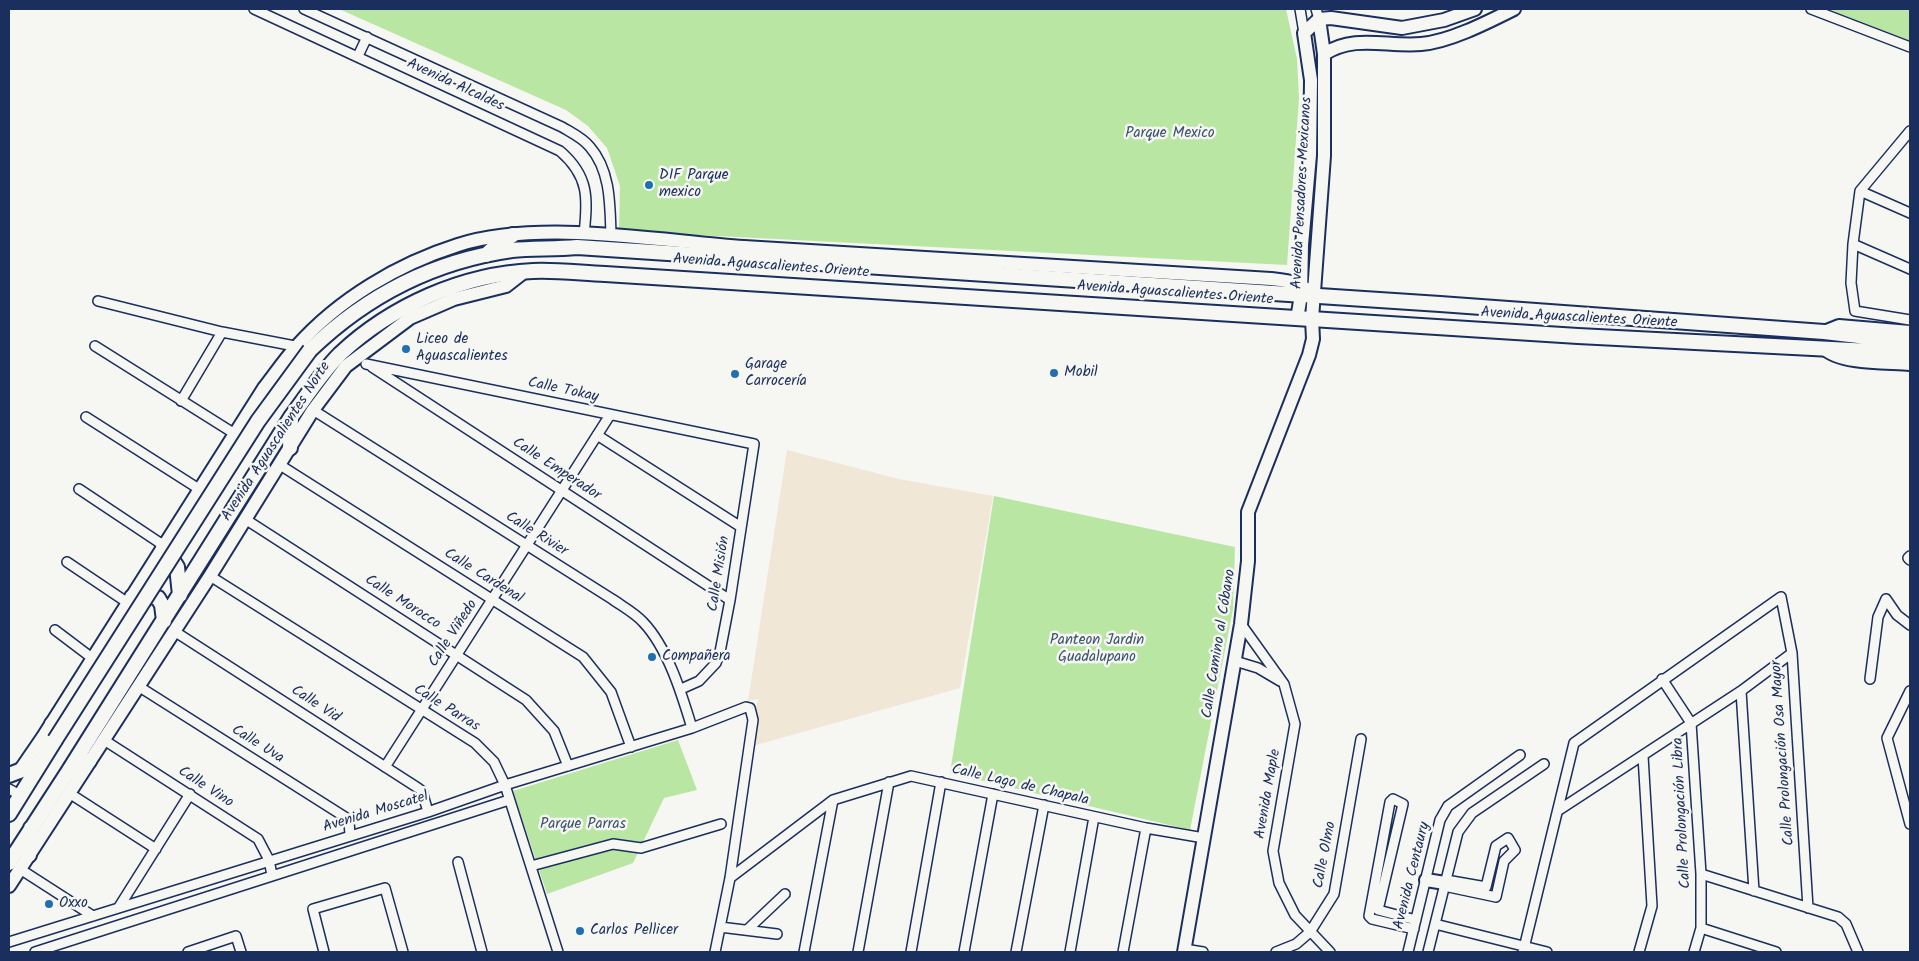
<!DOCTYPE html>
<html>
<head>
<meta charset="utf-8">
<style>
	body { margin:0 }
	#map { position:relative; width:1919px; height:961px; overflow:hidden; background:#f6f6f2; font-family:Kalam,sans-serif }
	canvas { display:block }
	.frame { position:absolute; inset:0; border:10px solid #1b2f5e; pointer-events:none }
</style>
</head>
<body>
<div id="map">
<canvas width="1919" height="961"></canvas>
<div class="frame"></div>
</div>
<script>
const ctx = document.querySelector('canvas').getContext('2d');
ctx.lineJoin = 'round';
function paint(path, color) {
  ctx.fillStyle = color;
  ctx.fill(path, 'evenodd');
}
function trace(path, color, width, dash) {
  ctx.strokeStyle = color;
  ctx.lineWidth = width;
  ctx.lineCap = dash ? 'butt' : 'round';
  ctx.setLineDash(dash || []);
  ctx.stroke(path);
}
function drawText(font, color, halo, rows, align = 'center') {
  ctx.font = font + ' Kalam,sans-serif';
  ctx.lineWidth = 5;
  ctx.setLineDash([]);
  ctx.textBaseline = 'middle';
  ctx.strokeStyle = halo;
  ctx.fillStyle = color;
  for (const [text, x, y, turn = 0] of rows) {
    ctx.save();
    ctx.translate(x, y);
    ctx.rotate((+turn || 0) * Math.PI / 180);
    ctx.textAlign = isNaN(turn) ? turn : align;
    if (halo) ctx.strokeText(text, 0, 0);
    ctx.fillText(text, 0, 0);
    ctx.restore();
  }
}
const built = new Path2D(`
	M 787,450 L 899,479 L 993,496 L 960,688 L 749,747 L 758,699 L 748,701 Z`);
const green = new Path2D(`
	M 339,9 L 1286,9 L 1297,59 L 1299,98 L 1287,265 L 619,231 L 620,186 L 607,148 L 588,126 L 566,110 Z
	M 1821,9 L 1910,9 L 1910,44 Z
	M 994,496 L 1235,547 L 1233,609 L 1190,830 L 950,773 Z
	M 678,740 L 697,790 L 664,798 L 633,863 L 547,894 L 513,791 Z`);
const street = new Path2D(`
	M 254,9 L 560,151 C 589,176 588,198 584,234
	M 304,9 L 562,127 C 572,133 583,138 590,147 C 611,171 610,206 611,236
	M 1300,9 L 1304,33
	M 1316,9 L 1319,19
	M 1811,9 L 1910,47
	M 358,56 L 367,37
	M 1910,131 L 1860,191 L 1853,244 L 1851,283 L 1855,311 L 1910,320
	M 1860,191 L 1910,213
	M 1853,244 L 1910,269
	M 98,301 L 222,332 L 300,347
	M 95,346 L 235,434
	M 366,364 L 754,444 L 730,600 L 720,652 L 716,663 L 699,681 L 681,689
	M 372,367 L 730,600
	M 181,401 L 222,332
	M 313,410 L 612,599 C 622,606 635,613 643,622 C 668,648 682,695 692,728
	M 86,417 L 199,489
	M 597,435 L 741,527
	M 280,465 L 583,657 L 611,692 L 631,747
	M 79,489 L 163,545
	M 245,519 L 526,700 L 554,731 L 568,766
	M 1910,556 L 1908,558 L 1910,560
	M 67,562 L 128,603
	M 210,576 L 475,743 L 494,762 L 505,785 L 558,952
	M 1886,599 L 1897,615 L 1910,625
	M 1241,624 L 1284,684 L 1295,724 L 1273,851 L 1279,883 L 1295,915 L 1330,952
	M 55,630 L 92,658
	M 174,631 L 418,788 L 422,791 L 428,812
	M 1235,661 L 1258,668 L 1280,681
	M 1662,679 L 1691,723 L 1701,874 L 1701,928 L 1694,952
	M 1870,679 L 1878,617 L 1886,599
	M 138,686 L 345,817 L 349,821 L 350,835
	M 1741,691 L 1754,891
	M 1910,691 L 1887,738 L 1910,824
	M 104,740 L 258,839 L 269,860 L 272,875
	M 385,767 L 610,415
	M 9,789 L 20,795
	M 69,793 L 156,849
	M 1559,810 L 1741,691 L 1792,653
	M 458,862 L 482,952
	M 531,866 L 613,844 L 641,848 L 721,824
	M 20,869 L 93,916
	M 1701,874 L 1838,917 L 1846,924 L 1858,952
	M 730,878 L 833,800 L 911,776 L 1146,828 L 1204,838
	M 1444,886 L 1496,897 L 1504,861 L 1515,850 L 1508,838 L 1496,846 L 1486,887 L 1446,880
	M 119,907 L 190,794
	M 1435,924 L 1547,952
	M 720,927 L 777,934
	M 1701,928 L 1776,952
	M 1414,929 L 1372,919 L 1369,916 L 1390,802 L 1393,799 L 1403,804 L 1378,910 L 1416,920
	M 747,930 L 785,894
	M 9,942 L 428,812 L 505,785 L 692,728 L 746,707 L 750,708 L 753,720 L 730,878 L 715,952
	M 1184,949 L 1203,952
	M 35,952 L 509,800
	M 188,952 L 236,936 L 241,952
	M 324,952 L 313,909 L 385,888 L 403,952
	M 804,952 L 833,800
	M 858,952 L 889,782
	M 911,952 L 941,782
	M 964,952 L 993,794
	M 1016,952 L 1044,805
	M 1070,952 L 1094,817
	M 1123,952 L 1146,828
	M 1276,952 L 1296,944 L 1310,932 L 1334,894 L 1361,739
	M 1408,952 L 1440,820 L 1448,806 L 1520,755
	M 1428,952 L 1458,832 L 1472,813 L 1544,764
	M 1523,952 L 1574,743 L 1781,597 L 1792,653 L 1808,908
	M 1639,952 L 1652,906 L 1643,756`);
const secondary = new Path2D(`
	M 1324,54 C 1355,34 1386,47 1421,44 C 1449,42 1488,22 1514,9
	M 1297,319 L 1301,295 L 1302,245 L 1310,155 L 1311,80 L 1304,33 L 1319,19 L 1331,18 L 1402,28 L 1444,20 L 1475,9
	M 1824,332 L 1839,326 L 1910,332
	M 1825,349 C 1841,364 1887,362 1910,364
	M 19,772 L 43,737 L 264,388 C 275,374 285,359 297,346 C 339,299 398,264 458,245 C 539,219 659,241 744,247 C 920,259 1096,270 1271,279 C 1288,281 1302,282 1314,296
	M 1426,880 L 1445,883
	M 9,886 L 210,576 L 313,410 L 346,366 L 410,318 L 454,299 L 506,286 L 524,272
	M 1184,952 L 1241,624 L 1248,561 L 1248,512 L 1309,355 L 1313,339 L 1312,319 L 1324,156 L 1324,54 L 1319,19`);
const primary = new Path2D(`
	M 486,255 L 500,242 L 513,235
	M 310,350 C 366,296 434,261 512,250 C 533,248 555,249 577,247 L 1440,304 L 1824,332 L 1910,342
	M 290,448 L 291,419
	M 163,545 L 177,567 L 180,595
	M 132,597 L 151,596 L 158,598 L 162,605 L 164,621
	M 69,772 L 89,761
	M 9,775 L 40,763
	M 9,814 L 55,740 L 52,724
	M 29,855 L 31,828
	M 9,863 L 68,772 L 291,417 C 306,397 321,373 340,354 C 391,306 463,274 533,271 C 557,270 581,273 605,274 L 1578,336 L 1910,353`);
const primaryBridge = new Path2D(`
	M 55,740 L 258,421 L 310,350`);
const markers = [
	[649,185,5,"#1f6fb2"],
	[406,349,5,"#1f6fb2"],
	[1054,373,5,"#1f6fb2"],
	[735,374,5,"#1f6fb2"],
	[652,657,5,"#1f6fb2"],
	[49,904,5,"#1f6fb2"],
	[580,931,5,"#1f6fb2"]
];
const streetNames = [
	["Avenida Alcaldes",455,86,25],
	["Avenida Pensadores Mexicanos",1303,193,-87],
	["Avenida Aguascalientes Oriente",771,267,4],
	["Avenida Aguascalientes Oriente",1175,294,4],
	["Avenida Aguascalientes Oriente",1579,319,3],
	["Calle Tokay",563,391,12],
	["Avenida Aguascalientes Norte",277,442,-57],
	["Calle Emperador",556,470,33],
	["Calle Rivier",536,535,32],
	["Calle Misión",720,574,-81],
	["Calle Cardenal",483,577,32],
	["Calle Morocco",402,603,33],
	["Calle Viñedo",454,634,-57],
	["Calle Camino al Cóbano",1220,644,-81],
	["Calle Vid",315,705,33],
	["Calle Parras",446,709,32],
	["Calle Uva",257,745,32],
	["Calle Prolongación Osa Mayor",1784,753,-94],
	["Calle Lago de Chapala",1020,786,13],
	["Calle Vino",205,788,33],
	["Avenida Maple",1269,794,-80],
	["Avenida Moscatel",376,813,-17],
	["Calle Prolongación Libra",1683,813,-93],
	["Calle Olmo",1326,855,-79],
	["Avenida Centaury",1413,876,-76]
];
const parkNames = [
	["Parque Mexico",1170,134],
	["Panteon Jardin",1097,641],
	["Guadalupano",1097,658],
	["Parque Parras",583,825]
];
const poiNames = [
	["DIF Parque",659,176],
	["mexico",659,193],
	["Liceo de",416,340],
	["Aguascalientes",416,357],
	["Garage",745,365],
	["Carrocería",745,382],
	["Mobil",1064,373],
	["Compañera",662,657],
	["Oxxo",59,904],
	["Carlos Pellicer",590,931]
];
paint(built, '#f0e7d6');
paint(green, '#bae6a3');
trace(street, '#1b2f5e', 12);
trace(secondary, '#1b2f5e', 16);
trace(primary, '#1b2f5e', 18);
trace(street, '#f6f6f2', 9);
trace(secondary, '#f6f6f2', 12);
trace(primary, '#f6f6f2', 14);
trace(primaryBridge, '#1b2f5e', 18, []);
trace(primaryBridge, '#f6f6f2', 14);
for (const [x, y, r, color] of markers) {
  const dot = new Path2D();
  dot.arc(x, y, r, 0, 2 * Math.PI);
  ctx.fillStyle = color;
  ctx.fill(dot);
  trace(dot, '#f6f6f2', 2);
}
drawText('15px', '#1b2f5e', '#f6f6f2', streetNames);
drawText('15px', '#3b546c', '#f6f6f2', parkNames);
drawText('15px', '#1b2f5e', '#f6f6f2', poiNames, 'left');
</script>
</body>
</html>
